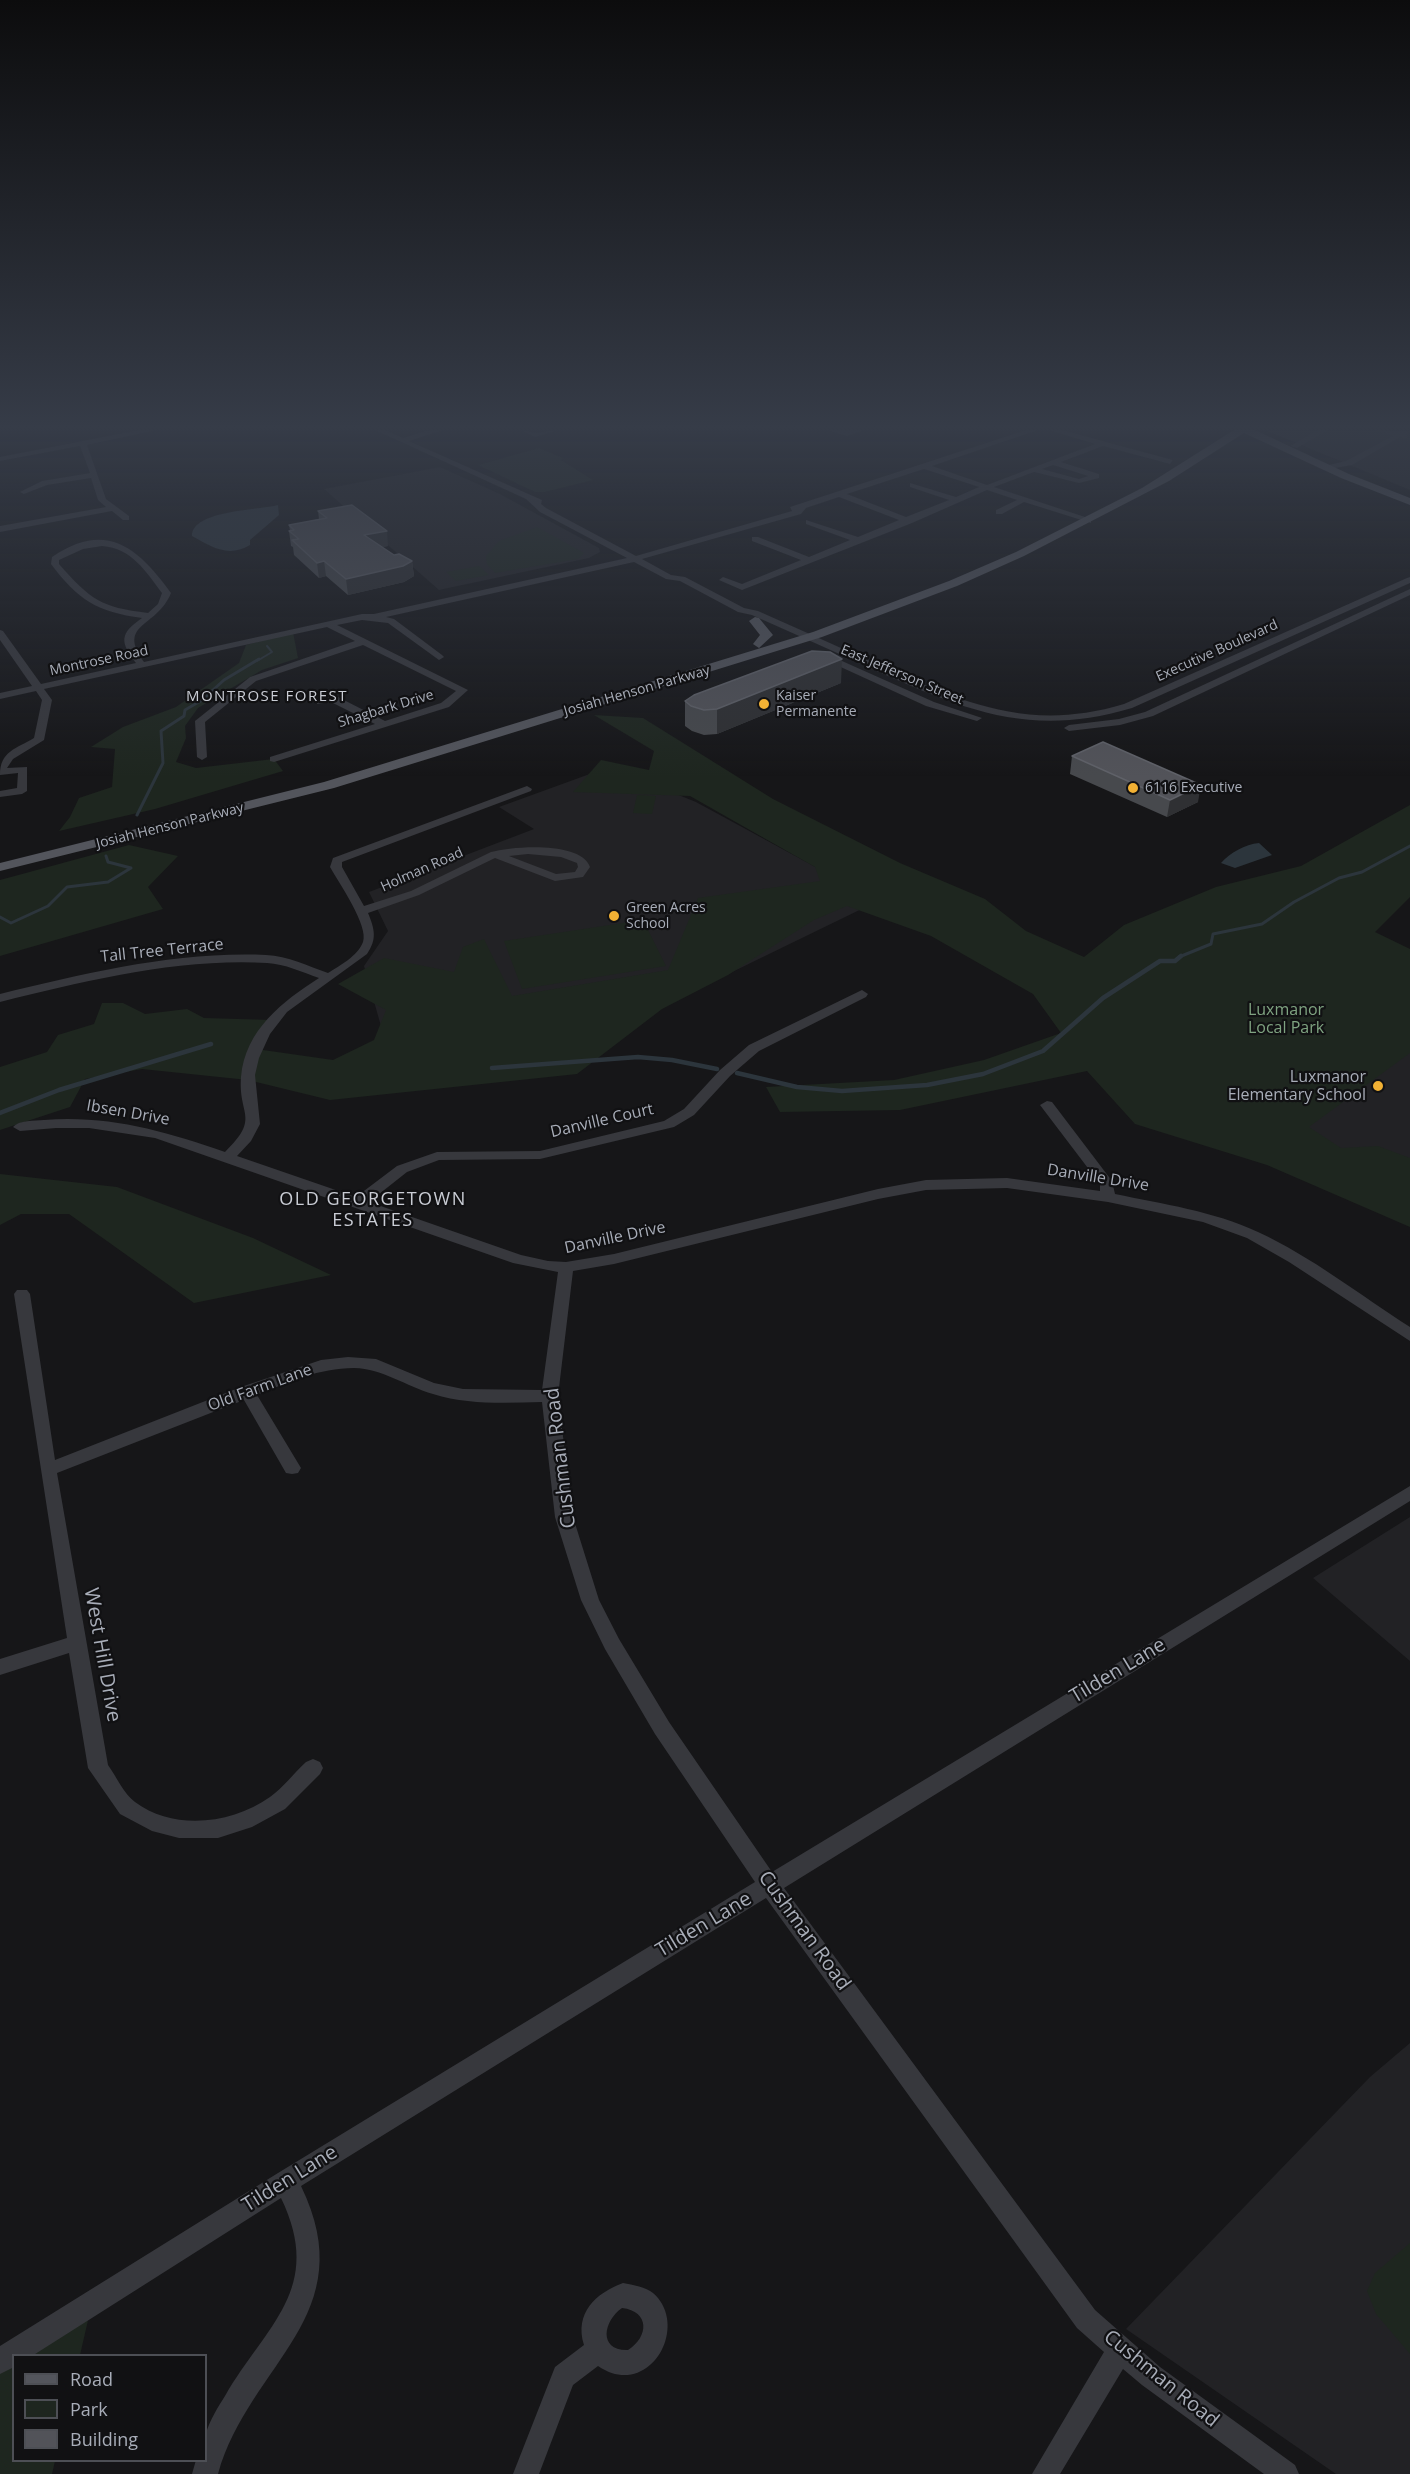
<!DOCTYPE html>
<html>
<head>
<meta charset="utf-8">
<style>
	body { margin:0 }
	#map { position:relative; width:1410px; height:2474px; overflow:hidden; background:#161618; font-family:"Open Sans",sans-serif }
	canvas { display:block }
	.legend { position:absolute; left:12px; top:2354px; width:195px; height:108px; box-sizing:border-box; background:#111113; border:2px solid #4d4f55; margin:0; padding:8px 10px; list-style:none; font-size:18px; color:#a8adb8 }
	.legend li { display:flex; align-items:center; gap:12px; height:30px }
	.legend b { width:30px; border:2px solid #4d4f55 }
</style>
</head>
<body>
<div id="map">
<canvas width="1410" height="2474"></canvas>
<ul class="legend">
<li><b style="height:8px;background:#53555c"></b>Road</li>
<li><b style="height:16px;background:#1e261f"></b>Park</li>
<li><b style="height:16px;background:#525359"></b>Building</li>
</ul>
</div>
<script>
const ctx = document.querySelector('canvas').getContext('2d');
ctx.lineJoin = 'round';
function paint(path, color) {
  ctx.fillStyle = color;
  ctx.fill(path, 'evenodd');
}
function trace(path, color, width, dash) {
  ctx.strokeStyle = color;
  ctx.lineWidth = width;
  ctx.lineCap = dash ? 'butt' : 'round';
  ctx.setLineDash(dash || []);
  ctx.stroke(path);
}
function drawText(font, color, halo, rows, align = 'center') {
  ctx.font = font + ' "Open Sans",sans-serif';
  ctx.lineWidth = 4.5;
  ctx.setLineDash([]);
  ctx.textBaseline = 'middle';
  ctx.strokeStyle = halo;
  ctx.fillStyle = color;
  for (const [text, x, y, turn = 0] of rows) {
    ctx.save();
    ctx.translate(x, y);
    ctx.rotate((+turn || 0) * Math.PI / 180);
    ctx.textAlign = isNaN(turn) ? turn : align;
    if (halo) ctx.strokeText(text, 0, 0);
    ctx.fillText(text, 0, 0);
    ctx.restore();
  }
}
const built = new Path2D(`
	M 1265,430 L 1410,430 L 1410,490 Z
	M 440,467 L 500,494 L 599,548 L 600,552 L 589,558 L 439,590 L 324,489 Z
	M 609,767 L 696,802 L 878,901 L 543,1064 L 388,1051 L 364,966 L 388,931 L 369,892 L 534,829 L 499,807 Z
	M 1410,1024 L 1410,1199 L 1294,1141 Z
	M 1410,1517 L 1410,1661 L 1313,1578 Z
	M 1410,2043 L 1410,2474 L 1336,2474 L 1126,2329 L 1370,2077 Z`);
const green = new Path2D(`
	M 539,448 L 563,458 L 561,460 L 593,480 L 545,492 L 535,492 L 478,465 Z
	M 537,527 L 584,553 L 578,559 L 495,573 L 487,564 L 486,556 L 499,541 Z
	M 479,566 L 489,575 L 456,581 L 446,572 Z
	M 293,632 L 298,658 L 262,670 L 198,708 L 185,726 L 186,738 L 176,762 L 196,768 L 274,759 L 283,771 L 155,809 L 59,831 L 70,817 L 79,798 L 112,787 L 115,749 L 91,747 L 123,727 L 176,707 L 239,663 L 246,645 Z
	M 594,715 L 643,718 L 773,799 L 900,863 L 985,899 L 1026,931 L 1084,957 L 1124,925 L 1216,887 L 1301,866 L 1410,805 L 1410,897 L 1375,932 L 1410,949 L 1410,1053 L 1309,1127 L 1341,1148 L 1378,1146 L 1410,1158 L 1410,1227 L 1267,1165 L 1135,1124 L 1087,1071 L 900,1110 L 780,1112 L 766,1087 L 894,1080 L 984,1060 L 1061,1033 L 1033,994 L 931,936 L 847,906 L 814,920 L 728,975 L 662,1009 L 577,1074 L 330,1100 L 248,1080 L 142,1069 L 85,1079 L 70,1107 L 0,1130 L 0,1067 L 47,1052 L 58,1035 L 94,1024 L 102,1003 L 123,1003 L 145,1014 L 187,1009 L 204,1018 L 273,1020 L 256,1049 L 333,1060 L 374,1040 L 386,1010 L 338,984 L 384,958 L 454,972 L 463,947 L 484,939 L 512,996 L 668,970 L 698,898 L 820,881 L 815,867 L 690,796 L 573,792 L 601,760 L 649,770 L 654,751 Z
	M 637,795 L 656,796 L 652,814 L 633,813 Z
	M 129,845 L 178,856 L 148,887 L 163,909 L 0,956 L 0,880 Z
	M 643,920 L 666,966 L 522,989 L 504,941 Z
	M 0,1174 L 117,1187 L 253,1238 L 331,1275 L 194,1303 L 69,1214 L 21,1214 L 0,1225 Z
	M 1410,2243 L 1410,2354 L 1376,2314 L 1367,2291 L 1375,2273 Z
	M 92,2303 L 80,2355 L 14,2356 L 14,2460 L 55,2461 L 52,2474 L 0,2474 L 0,2361 Z`);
const water = new Path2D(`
	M 278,505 L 279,515 L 250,540 L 250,545 C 228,558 212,547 192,536 C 192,510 260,510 278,505 Z
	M 1259,843 L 1272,855 L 1235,868 L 1221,863 C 1230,853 1245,844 1259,843 Z`);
const streamFar2 = new Path2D(`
	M 257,661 L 272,652 L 267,646`);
const streamFar1 = new Path2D(`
	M 137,815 L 163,763 L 161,731 L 184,716 L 185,710 L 202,700 L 224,680 L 259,659
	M 0,917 L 11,923 L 48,906 L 67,887 L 108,882 L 131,868 L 108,862 L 106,856
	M 1179,957 L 1211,944 L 1213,934 L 1262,924 L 1294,902 L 1339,878 L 1362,872 L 1410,846`);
const stream = new Path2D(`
	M 492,1068 L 638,1057 L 672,1060 L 717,1069
	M 737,1073 L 797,1087 L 842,1091 L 927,1085 L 983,1074 L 1043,1051 L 1103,998 L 1160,961 L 1175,961 L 1181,956
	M 0,1113 L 59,1090 L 211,1044`);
const minor = new Path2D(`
	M 139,430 L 156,430 L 87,445 L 106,499 L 129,516 L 129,520 L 123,520 L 112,511 L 0,532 L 0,526 L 106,507 L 98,500 L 91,478 L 47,485 L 24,494 L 20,492 L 42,481 L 90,473 L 80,446 L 0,461 L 0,457 Z
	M 375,430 L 385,430 L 403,438 L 430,430 L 443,430 L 409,441 L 542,500 L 541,504 L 546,508 L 636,556 L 792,511 L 790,507 L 1026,430 L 1038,430 L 932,466 L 987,485 L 1095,444 L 1049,430 L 1062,430 L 1173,460 L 1170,464 L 1103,446 L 1061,462 L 1099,474 L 1099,478 L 1079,483 L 1034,472 L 994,487 L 1091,519 L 1091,523 L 1024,502 L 1002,514 L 996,514 L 996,510 L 1017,500 L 987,490 L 912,523 L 742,590 L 719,580 L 723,577 L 742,584 L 801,560 L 752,541 L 752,537 L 758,537 L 809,557 L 850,540 L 806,524 L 806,520 L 858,537 L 899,520 L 839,497 L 806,508 L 801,514 L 642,559 L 671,575 L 685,577 L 744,608 L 758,611 C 800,630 842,648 883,667 C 967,704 1031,732 1124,704 L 1407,578 L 1410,577 L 1410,583 L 1132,708 C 1032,738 967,711 877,671 C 836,652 794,634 752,615 L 738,612 L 680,581 L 666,579 L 634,562 L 386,617 L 394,619 L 442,655 L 444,657 L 439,660 L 388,623 L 362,620 L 337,625 L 468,690 L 449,707 L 274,762 L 270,761 L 270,757 L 375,724 L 331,702 L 317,704 L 317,700 L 336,696 L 385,721 L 441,703 L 456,691 L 363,645 L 256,681 L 205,722 L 207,757 L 202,760 L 197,757 L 195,721 L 250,677 L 355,641 L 327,627 L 44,689 L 52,700 L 44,740 L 13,759 L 7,768 L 27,767 L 27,791 L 22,794 L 0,797 L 0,791 L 17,788 L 18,773 L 0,775 C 0,751 16,749 34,738 L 42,700 L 36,691 L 0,699 L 0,693 L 32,686 L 0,640 L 0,630 L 3,631 L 41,684 L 136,663 C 120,642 119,634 142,618 C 97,612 78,600 51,564 L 52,557 C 107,520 138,548 171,593 C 157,628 116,623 144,662 L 362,614 L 374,614 L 627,558 L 540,512 L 526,499 ZM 1053,465 L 1088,476 L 1079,479 L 1042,469 ZM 924,469 L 979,487 L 956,497 L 910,483 L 910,487 L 949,500 L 906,517 L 847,494 ZM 102,546 C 132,548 146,572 162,593 L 158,604 L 148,613 C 100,607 91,600 59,564 L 59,560 L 83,549 Z
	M 521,430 L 536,433 L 558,430 L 535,437 Z
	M 827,430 L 864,430 L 847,436 Z
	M 1318,430 L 1328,430 L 1297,448 L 1290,446 Z
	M 1376,430 L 1410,432 L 1406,434 L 1407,438 L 1400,437 L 1352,465 L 1324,470 L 1324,466 L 1346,461 L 1393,436 Z
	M 1410,589 L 1410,595 L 1153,716 L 1120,725 L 1069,731 L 1064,728 L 1069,725 L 1119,719 L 1145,712 Z
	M 824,653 L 934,702 L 982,718 L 977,721 L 926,706 L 821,658 L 821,654 Z
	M 527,786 L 532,789 L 531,791 L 342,862 L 342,867 L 364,906 L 411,891 L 491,852 C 513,846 581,841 590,867 L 583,877 L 555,881 L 495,858 L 419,895 L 368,913 C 375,930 377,939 367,954 L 287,1012 L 270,1034 L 259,1058 L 255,1075 L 260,1124 L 251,1141 L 237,1156 L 356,1197 L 397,1166 L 437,1152 L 540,1151 L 664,1121 L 684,1109 L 720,1070 L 749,1045 L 862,990 L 868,994 L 866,997 L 759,1051 L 730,1076 L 694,1115 L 674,1127 L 540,1159 L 439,1160 L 407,1172 L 369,1202 L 521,1255 L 548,1261 L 566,1262 L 614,1254 L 878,1189 L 926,1180 L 1007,1178 L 1100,1191 L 1100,1184 L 1040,1105 L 1047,1101 L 1052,1102 L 1112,1181 L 1115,1194 C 1163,1204 1213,1211 1258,1232 C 1312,1257 1360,1295 1410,1327 L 1410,1341 L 1289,1262 L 1247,1238 L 1203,1222 L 1108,1202 L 1007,1188 L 926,1190 L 878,1199 L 614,1264 L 573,1271 L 558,1396 L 573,1517 L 599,1600 L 619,1639 L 669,1722 L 772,1872 L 1410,1486 L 1410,1501 L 784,1888 L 1095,2310 L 1160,2367 L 1295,2465 L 1299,2474 L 1264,2474 L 1142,2385 L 1123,2369 L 1060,2474 L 1032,2474 L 1104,2352 L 1077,2328 L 766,1898 L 301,2186 C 364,2316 250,2362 218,2474 L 192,2474 L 196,2460 L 206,2460 C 206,2452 204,2441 206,2433 C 210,2420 218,2407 225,2396 C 266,2325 325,2289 281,2198 L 32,2356 L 14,2356 L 14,2367 L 0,2374 L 0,2346 L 278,2173 L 755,1882 L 655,1734 L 605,1649 L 581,1600 L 555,1517 L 542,1402 C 505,1403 468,1405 433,1394 C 406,1386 383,1369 354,1368 C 319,1368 289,1382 257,1395 L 301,1468 L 298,1473 L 292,1474 L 286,1473 L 244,1400 L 57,1473 L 108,1765 C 116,1776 124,1794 135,1802 C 174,1831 232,1824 270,1797 C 283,1788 294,1773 306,1762 L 313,1759 L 320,1762 L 323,1768 L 320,1774 L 285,1809 L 252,1827 L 218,1838 L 179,1838 L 152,1831 L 120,1814 L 88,1768 L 69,1653 L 0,1675 L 0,1659 L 67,1638 L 14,1294 L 17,1290 L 27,1290 L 30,1294 L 55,1460 L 241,1387 L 321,1360 L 348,1357 L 376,1359 L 434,1383 L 463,1389 L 542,1390 L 558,1272 L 513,1263 L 155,1138 L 89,1128 L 56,1128 L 20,1131 L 13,1127 C 19,1120 34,1121 44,1120 C 109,1115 164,1131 225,1152 C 261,1117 238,1116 241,1077 C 245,1030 283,1001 319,978 C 302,972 285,964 267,963 C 178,958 85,981 0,1002 L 0,994 C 86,973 177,951 266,955 C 288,956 308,966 328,973 C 339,966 358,956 363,942 C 369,926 339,883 330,867 L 333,858 ZM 528,854 L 561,857 L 577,863 L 578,867 L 575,872 L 556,874 L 509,856 Z
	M 623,2283 C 633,2285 646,2287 653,2293 C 691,2326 649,2401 598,2366 L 573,2385 L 539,2474 L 513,2474 L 555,2367 L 584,2345 C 574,2313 596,2293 623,2283 ZM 622,2308 C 650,2311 649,2337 628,2350 C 598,2351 603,2321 622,2308 Z`);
const major = new Path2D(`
	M 1234,430 L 1255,430 L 1349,474 L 1410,498 L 1410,505 L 1341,478 L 1244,433 L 1169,481 L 1024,556 L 957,586 L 822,637 L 334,788 L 0,871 L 0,863 L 324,782 L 813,632 L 949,581 L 1016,552 L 1142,488 Z
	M 755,617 L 759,618 L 773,635 L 759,648 L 753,644 L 760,635 L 749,621 Z`);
const wall = new Path2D(`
	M 318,511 L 388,546 L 381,547 L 394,555 L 412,561 L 414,576 L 404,582 L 348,595 L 326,576 L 319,578 L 294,555 L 293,547 L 291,546 L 289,531 L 290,531 L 289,525 L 319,519 Z
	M 841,683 L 717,734 L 704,735 L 692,731 L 685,726 L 685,701 Z
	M 1072,756 L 1198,802 L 1167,817 L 1070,774 Z`);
const shadedWall = new Path2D(`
	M 387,531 L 388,546 L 365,550 L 364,535 Z
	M 324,561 L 326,576 L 319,578 L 317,563 Z
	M 412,561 L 414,576 L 404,582 L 348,595 L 346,579 Z
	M 842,659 L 841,683 L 717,734 L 717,709 Z
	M 1201,785 L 1198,802 L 1167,817 L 1170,800 Z`);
const building = new Path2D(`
	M 352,505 L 387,531 L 364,535 L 394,555 L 399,554 L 412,561 L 403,566 L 346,579 L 324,561 L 317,563 L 292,540 L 299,539 L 289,531 L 294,530 L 289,525 L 327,518 L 318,511 Z
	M 812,651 L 830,652 L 842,659 L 717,709 L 704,710 L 691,706 L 685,701 L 694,695 Z
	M 1103,742 L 1201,785 L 1170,800 L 1072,756 Z`);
const markers = [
	[764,704,6,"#f2b134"],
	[1133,788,6,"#f2b134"],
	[614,916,6,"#f2b134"],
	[1378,1086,6,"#f2b134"]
];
const farStreetnames = [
	["Executive Boulevard",1217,651,-24],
	["Montrose Road",99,661,-12],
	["East Jefferson Street",902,675,23],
	["Josiah Henson Parkway",637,691,-16],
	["Shagbark Drive",386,709,-17],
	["Josiah Henson Parkway",170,826,-14],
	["Holman Road",422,870,-24]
];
const farPoinames = [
	["Kaiser",776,696],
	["Permanente",776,712],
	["6116 Executive",1145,788],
	["Green Acres",626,908],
	["School",626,924]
];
const farNeighbourhoodnames = [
	["MONTROSE FOREST",267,697]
];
const streetNames = [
	["Tall Tree Terrace",162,951,-6],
	["Ibsen Drive",128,1113,10],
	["Danville Court",602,1121,-13],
	["Danville Drive",1098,1178,9],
	["Danville Drive",615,1238,-12],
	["Old Farm Lane",260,1388,-20]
];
const parkNames = [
	["Luxmanor",1286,1010],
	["Local Park",1286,1028]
];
const poiNames = [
	["Luxmanor",1366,1077],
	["Elementary School",1366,1095]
];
const neighbourhoodNames = [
	["OLD GEORGETOWN",373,1200],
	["ESTATES",373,1221]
];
const nearStreetnames = [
	["Cushman Road",561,1458,-97],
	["West Hill Drive",102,1655,80],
	["Tilden Lane",1118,1671,-31],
	["Tilden Lane",704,1925,-31],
	["Cushman Road",804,1931,54],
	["Tilden Lane",290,2179,-32],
	["Cushman Road",1161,2379,39]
];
paint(built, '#222225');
paint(green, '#1e261f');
paint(water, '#2c353c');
trace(streamFar2, '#2c353c', 2);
trace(streamFar1, '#2c353c', 3);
trace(stream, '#2c353c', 4.5);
paint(minor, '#37383d');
paint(major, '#53555c');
paint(wall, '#47494d');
paint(shadedWall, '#2f3033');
paint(building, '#525359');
trace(building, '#5f6168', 1.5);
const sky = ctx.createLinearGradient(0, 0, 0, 777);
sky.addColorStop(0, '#0c0c0d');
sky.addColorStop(0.55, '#363c48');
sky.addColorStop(1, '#363c4800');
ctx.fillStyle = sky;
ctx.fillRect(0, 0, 1410, 777);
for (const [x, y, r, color] of markers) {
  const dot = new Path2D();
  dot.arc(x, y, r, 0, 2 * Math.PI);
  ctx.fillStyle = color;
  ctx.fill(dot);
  trace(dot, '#111113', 2);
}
drawText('14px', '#a8adb8', '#111113', farStreetnames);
drawText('14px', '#a8adb8', '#111113', farPoinames, 'left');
ctx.letterSpacing = '1.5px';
drawText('15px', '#c9ccd4', '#111113', farNeighbourhoodnames);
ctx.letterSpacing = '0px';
drawText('16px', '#a8adb8', '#111113', streetNames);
drawText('16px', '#7fa381', '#111113', parkNames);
drawText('16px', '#a8adb8', '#111113', poiNames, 'right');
ctx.letterSpacing = '1.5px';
drawText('18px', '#c9ccd4', '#111113', neighbourhoodNames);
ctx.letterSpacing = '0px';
drawText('20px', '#a8adb8', '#111113', nearStreetnames);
</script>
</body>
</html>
